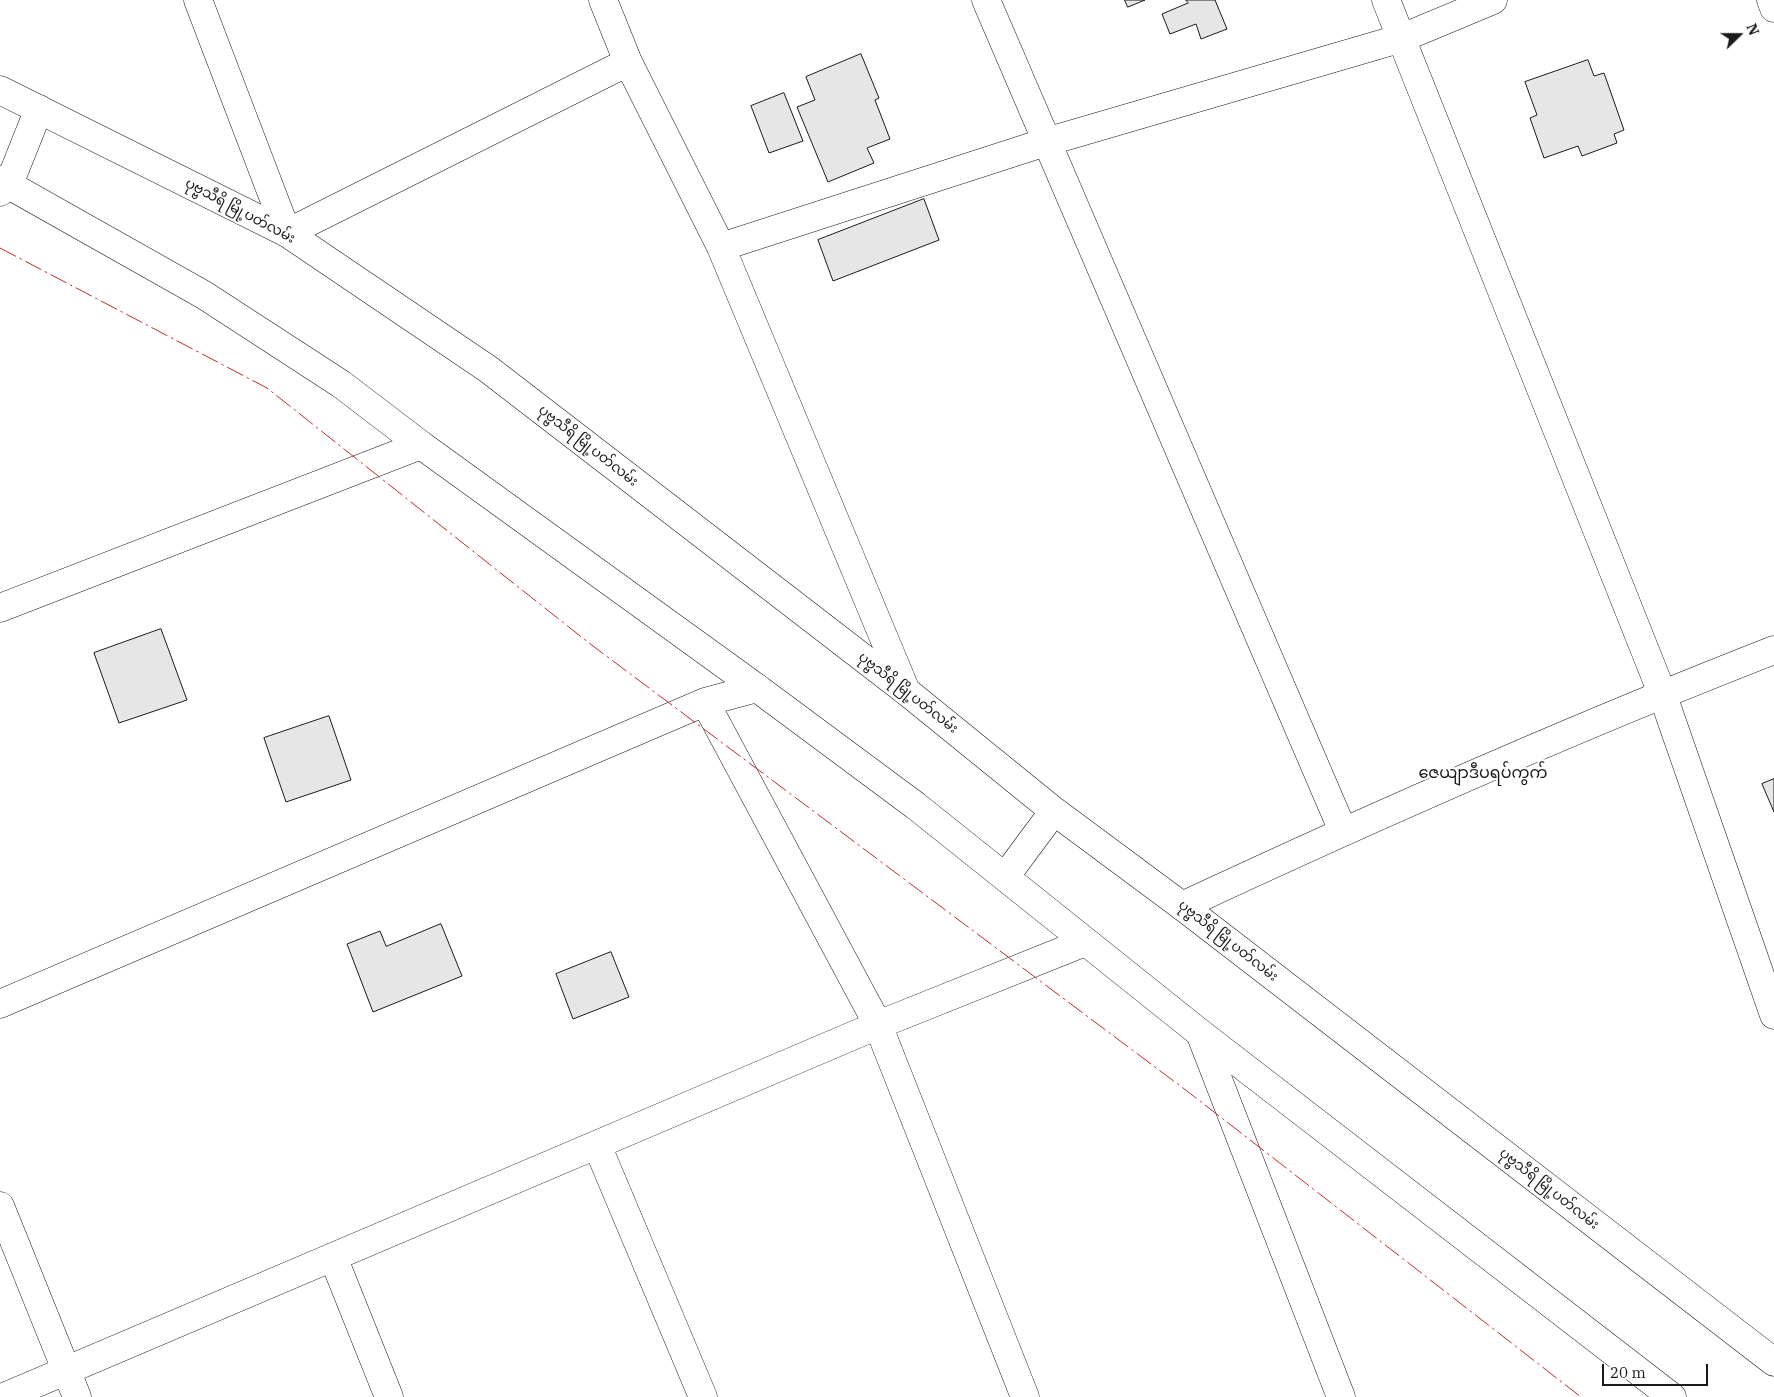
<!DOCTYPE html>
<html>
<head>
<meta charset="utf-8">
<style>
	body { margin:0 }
	#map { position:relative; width:1774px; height:1397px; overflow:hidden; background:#fff; font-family:"IBM Plex Serif",serif }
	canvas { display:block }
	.north { position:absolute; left:1714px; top:10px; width:50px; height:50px; -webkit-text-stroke:4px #fff; paint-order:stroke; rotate:68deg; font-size:14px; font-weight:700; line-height:20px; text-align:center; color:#1a1a1a }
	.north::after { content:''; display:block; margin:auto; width:18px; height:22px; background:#1a1a1a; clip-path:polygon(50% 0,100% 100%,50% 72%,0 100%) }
	.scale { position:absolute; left:1602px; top:1364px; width:106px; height:22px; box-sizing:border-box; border:2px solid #1a1a1a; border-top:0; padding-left:6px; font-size:15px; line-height:18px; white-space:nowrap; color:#1a1a1a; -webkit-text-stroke:4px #fff; paint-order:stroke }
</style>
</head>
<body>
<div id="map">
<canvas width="1774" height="1397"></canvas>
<div class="north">N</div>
<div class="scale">20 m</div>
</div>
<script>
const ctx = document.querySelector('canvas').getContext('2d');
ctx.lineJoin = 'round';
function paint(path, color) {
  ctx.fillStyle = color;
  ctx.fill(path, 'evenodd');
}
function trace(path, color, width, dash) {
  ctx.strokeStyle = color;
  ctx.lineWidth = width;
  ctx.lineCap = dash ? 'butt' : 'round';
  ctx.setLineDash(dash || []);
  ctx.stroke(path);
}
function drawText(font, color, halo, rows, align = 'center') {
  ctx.font = font + ' "IBM Plex Serif","Noto Sans Myanmar",serif';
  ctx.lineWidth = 4;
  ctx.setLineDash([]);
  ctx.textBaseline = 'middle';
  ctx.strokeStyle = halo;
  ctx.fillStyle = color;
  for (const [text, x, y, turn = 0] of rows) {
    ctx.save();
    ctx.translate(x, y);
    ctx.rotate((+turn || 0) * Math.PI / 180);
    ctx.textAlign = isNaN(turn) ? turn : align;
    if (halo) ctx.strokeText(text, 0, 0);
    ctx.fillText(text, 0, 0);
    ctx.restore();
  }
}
const building = new Path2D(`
	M 1125,0 L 1145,0 L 1128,7 Z
	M 1186,0 L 1215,0 L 1227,29 L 1201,39 L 1196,24 L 1170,34 L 1162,14 L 1188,3 Z
	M 861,54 L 879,98 L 875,100 L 890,139 L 867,148 L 874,163 L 828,182 L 797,107 L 815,100 L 806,77 Z
	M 1588,60 L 1594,76 L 1604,73 L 1624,130 L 1614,134 L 1617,143 L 1582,156 L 1578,146 L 1544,158 L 1530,118 L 1537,115 L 1525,82 Z
	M 784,93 L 803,141 L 769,153 L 751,106 Z
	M 924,199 L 939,240 L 833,281 L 818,240 Z
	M 161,629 L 187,700 L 119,723 L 94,653 Z
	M 329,716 L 351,780 L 286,802 L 264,738 Z
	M 1774,779 L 1774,812 L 1762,784 Z
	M 441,924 L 462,976 L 373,1012 L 347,944 L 380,931 L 386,946 Z
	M 611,952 L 629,997 L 573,1019 L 556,974 Z`);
const minor = new Path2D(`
	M 198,0 L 287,233 L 628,62
	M 603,0 L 628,62 L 721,247 L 906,691
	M 986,0 L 1343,831
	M 1386,0 L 1662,693 L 1774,1015
	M 1771,0 L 1774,8
	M 0,192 L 9,184 L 39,109
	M 721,247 L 1046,142 L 1402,38 L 1493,0
	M 0,608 L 421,445
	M 705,702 L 878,1025 L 1025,1397
	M 1182,906 C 1377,815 1574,728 1774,650
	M 0,1004 L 705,702 L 757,688
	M 1200,1033 L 1341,1397
	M 597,1145 L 703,1397
	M 0,1206 L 77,1397
	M 333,1257 L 389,1397
	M 4,1397 L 878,1025 L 1085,942`);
const primary = new Path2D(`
	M 0,90 L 287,233 L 488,369 L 906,691 L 1054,811 L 1182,906 L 1774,1362
	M 0,180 L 204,295 L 341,384 L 421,445 L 757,688 L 916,806 L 1200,1033 L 1672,1397
	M 1005,877 L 1054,811`);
const power = new Path2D(`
	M 0,248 L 267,388 L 589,643 L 1187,1091 L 1581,1397`);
const streetNames = [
	["ပုဗ္ဗသီရိ မြို့ပတ်လမ်း",240,211,28],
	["ပုဗ္ဗသီရိ မြို့ပတ်လမ်း",588,446,38],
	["ပုဗ္ဗသီရိ မြို့ပတ်လမ်း",908,693,38],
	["ပုဗ္ဗသီရိ မြို့ပတ်လမ်း",1228,941,38],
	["ပုဗ္ဗသီရိ မြို့ပတ်လမ်း",1549,1189,38]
];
const quarterNames = [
	["ဇေယျာဒီပရပ်ကွက်",1483,773]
];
paint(building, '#e6e6e6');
trace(building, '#1a1a1a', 1);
trace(minor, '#1a1a1a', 29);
trace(primary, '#1a1a1a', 29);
trace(minor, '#fff', 28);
trace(primary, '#fff', 28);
trace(power, '#c62828', 1, [18, 4, 2.5, 4]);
drawText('14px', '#1a1a1a', '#fff', streetNames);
drawText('16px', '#1a1a1a', '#fff', quarterNames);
</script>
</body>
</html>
